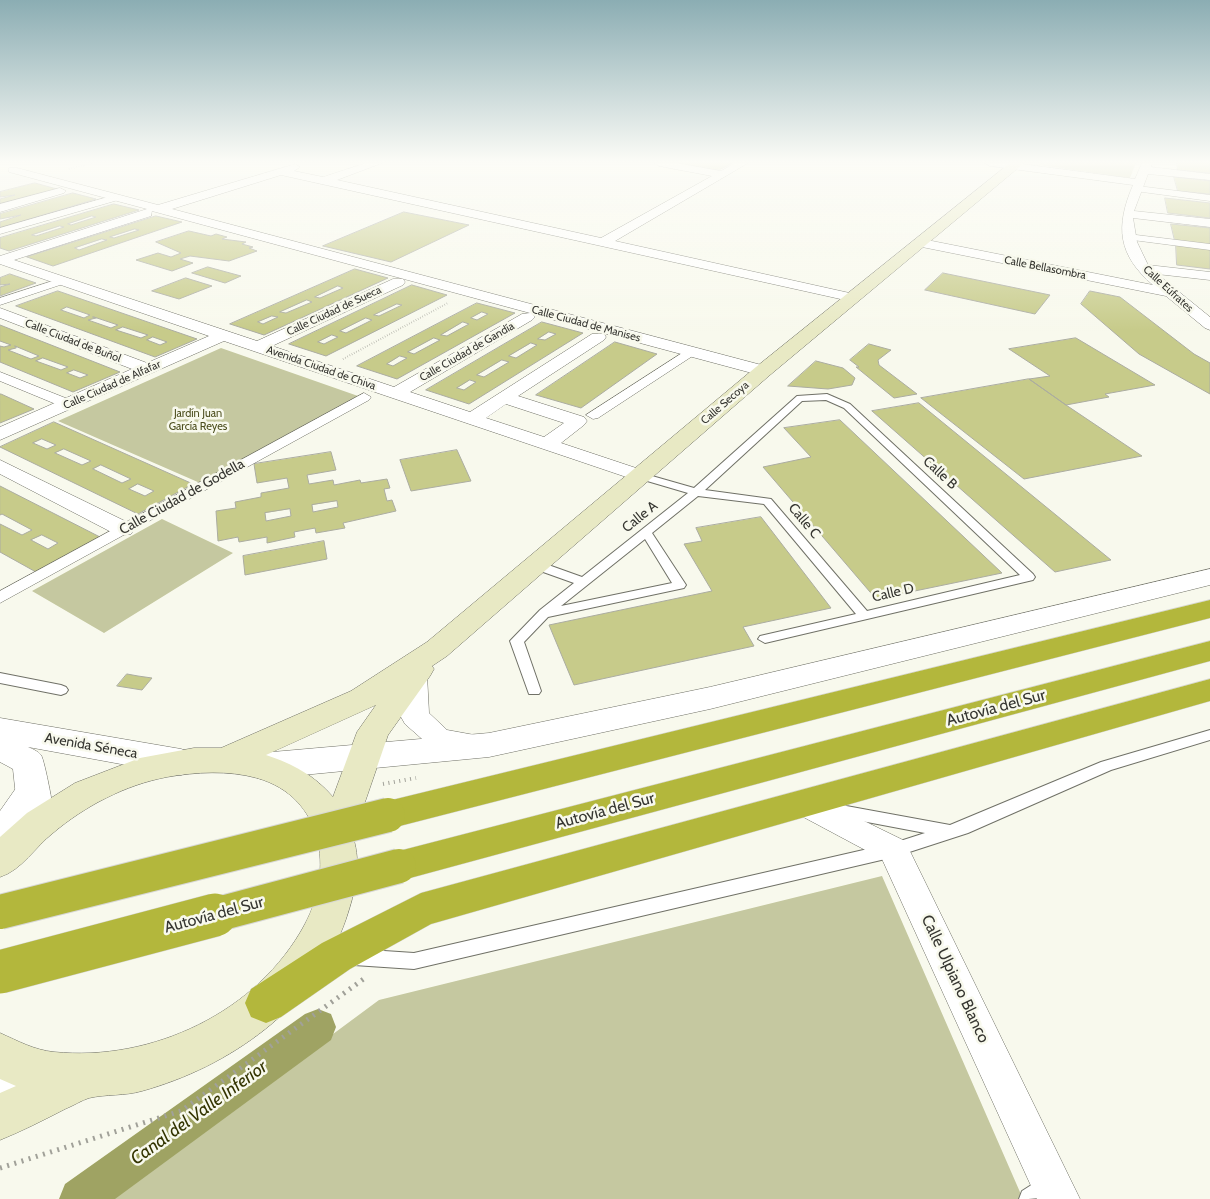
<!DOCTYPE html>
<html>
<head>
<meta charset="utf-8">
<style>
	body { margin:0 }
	canvas { display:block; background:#f8f9ed }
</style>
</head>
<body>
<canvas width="1210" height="1199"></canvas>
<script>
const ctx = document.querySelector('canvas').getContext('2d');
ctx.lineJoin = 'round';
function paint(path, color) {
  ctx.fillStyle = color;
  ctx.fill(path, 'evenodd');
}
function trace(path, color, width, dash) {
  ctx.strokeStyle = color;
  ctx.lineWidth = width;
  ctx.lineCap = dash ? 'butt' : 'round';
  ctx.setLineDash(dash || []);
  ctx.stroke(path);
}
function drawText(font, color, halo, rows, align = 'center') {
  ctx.font = font + ' Cabin,sans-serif';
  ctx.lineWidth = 5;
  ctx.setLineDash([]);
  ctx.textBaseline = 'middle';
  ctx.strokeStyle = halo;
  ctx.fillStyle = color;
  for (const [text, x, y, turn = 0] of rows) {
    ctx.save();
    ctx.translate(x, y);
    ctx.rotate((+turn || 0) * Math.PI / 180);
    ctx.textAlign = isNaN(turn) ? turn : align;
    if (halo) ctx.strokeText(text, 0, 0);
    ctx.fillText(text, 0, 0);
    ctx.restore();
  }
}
const green = new Path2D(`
	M 1040,163 L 1136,163 L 1130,178 L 1038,165 Z
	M 221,348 L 358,396 L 200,483 L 58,421 Z
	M 162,519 L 233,553 L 104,633 L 32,591 Z
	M 882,876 L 1023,1199 L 110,1199 L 379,1000 Z`);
const canal = new Path2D(`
	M 318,1009 L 331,1014 L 336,1027 L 331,1040 L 115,1199 L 59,1199 L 65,1184 L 305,1014 Z`);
const building = new Path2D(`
	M 678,163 L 732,163 L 719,170 Z
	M 1177,163 L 1210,163 L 1210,173 L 1178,170 Z
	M 1174,177 L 1210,181 L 1210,194 L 1178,191 Z
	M 35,183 L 57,189 L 0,204 L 0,199 L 15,195 L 0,197 L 0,192 Z
	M 73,193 L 96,199 L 0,228 L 0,222 L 21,215 L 0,219 L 0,214 Z
	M 1165,198 L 1210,203 L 1210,218 L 1168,213 Z
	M 114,204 L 139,210 L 9,251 L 0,248 L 0,238 ZM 92,216 L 96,217 L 71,225 L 68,224 ZM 60,226 L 64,227 L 36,236 L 32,235 Z
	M 404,212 L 469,225 L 391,262 L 323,246 Z
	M 156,216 L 182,222 L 53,266 L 27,257 ZM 135,229 L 139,230 L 114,238 L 110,237 ZM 102,239 L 107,240 L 79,250 L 75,248 Z
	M 1171,224 L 1210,228 L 1210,245 L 1175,241 Z
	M 189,231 L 211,236 L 216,234 L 227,237 L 222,239 L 246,242 L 242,244 L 253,247 L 249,248 L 257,251 L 229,261 L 190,256 L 180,259 L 193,263 L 172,271 L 136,260 L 158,253 L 171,257 L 181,253 L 156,242 Z
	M 1176,245 L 1210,249 L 1210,269 L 1177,265 Z
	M 208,267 L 241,276 L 225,283 L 192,273 Z
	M 355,269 L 388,278 L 264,335 L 230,324 ZM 338,286 L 343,288 L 320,298 L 315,297 ZM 307,300 L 312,302 L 286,313 L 280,312 ZM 272,316 L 278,317 L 263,324 L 258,322 Z
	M 943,273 L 1050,295 L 1035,314 L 925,290 Z
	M 10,274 L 36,283 L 0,296 L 0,287 L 10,284 L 0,285 L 0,278 Z
	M 186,278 L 212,286 L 179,299 L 152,291 Z
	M 412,285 L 447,295 L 326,356 L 289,344 ZM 397,304 L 402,305 L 379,316 L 374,315 ZM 366,318 L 372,320 L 346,333 L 340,331 ZM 332,335 L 338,337 L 324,344 L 318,342 Z
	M 58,291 L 197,339 L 155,357 L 16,306 ZM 67,307 L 90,315 L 84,318 L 61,310 ZM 93,317 L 94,317 L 118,325 L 111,328 L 88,320 L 96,318 ZM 123,327 L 148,335 L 141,338 L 116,330 ZM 153,337 L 167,342 L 160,345 L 147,340 Z
	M 1090,291 L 1120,297 L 1194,354 L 1210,363 L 1210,394 L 1139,354 L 1081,304 Z
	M 477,303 L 515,313 L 397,379 L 357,366 ZM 482,312 L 488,314 L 477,320 L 471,318 ZM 463,322 L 469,324 L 447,336 L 441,335 ZM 434,338 L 440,340 L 414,354 L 408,352 ZM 400,356 L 407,358 L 393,366 L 387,364 Z
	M 542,322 L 583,333 L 469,404 L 426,390 ZM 549,332 L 556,334 L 545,340 L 538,339 ZM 531,343 L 537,345 L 516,358 L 509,356 ZM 502,360 L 509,362 L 484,377 L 477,375 ZM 470,380 L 476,382 L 464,390 L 457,388 Z
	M 0,325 L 120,372 L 73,392 L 0,362 L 0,346 L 4,347 L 11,345 L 0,341 ZM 15,346 L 39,356 L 31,359 L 8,350 L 16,348 ZM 43,358 L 68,367 L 61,370 L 36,361 ZM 74,370 L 88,375 L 80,378 L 67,373 Z
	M 1076,338 L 1155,385 L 1105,394 L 1109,397 L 1066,405 L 1029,379 L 1050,376 L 1009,349 Z
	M 615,342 L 657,354 L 581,408 L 536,395 Z
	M 869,344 L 891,350 L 878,360 L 879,365 L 917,394 L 894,398 L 856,367 L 859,367 L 850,360 Z
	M 816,361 L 843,368 L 855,378 L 852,385 L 828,389 L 788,386 Z
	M 1029,379 L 1066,405 L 1142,456 L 1024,479 L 921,398 Z
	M 0,394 L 1,394 L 34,409 L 0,423 Z
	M 919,403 L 1111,560 L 1055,572 L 872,411 Z
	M 840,420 L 1002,573 L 876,599 L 763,467 L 811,457 L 784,428 Z
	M 54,422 L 193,484 L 138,514 L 0,447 ZM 42,439 L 56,445 L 47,449 L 33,443 ZM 64,449 L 91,461 L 82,465 L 55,453 ZM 101,465 L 131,479 L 122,483 L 93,469 ZM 138,484 L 154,491 L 145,496 L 129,489 Z
	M 457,450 L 471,481 L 411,491 L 400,460 Z
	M 331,452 L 336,470 L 307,475 L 309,484 L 333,480 L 334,485 L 360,480 L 361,483 L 387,479 L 390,488 L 384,489 L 387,501 L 392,500 L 396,511 L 343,523 L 345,528 L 316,533 L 315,528 L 294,532 L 295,537 L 267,543 L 267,537 L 239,542 L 238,537 L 218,541 L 216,511 L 236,508 L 235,502 L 261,497 L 261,493 L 289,488 L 287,478 L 257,483 L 254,464 ZM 337,501 L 338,507 L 313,512 L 312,505 ZM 290,509 L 291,516 L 266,521 L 265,513 Z
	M 0,486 L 100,537 L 36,572 L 0,552 L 0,524 L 22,535 L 32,530 L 2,514 L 0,515 ZM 42,535 L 58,543 L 48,549 L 31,540 Z
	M 761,517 L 831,608 L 743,627 L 754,646 L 574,685 L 549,625 L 712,591 L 684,544 L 702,541 L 696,528 Z
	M 324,541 L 327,559 L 245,575 L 243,556 Z
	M 127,674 L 138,676 L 152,678 L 142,690 L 117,686 Z`);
const pathFar2 = new Path2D(`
	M 69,169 L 92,163
	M 343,359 L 448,303`);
const pathFar1 = new Path2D(`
	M 383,784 L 416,778`);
const path = new Path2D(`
	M 0,1168 L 181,1111 L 365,978`);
const service = new Path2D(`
	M 827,394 L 850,404 L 1033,574 L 1035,577 L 1033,580 L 765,643 L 758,639 L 760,636 L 856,614 L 764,504 L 698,496 L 652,533 L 686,585 L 684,588 L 548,617 L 524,642 L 541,691 L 539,694 L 529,694 L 510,641 L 540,610 L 574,583 L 532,568 L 530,565 L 532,562 L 540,562 L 582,577 L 688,493 L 637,478 L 637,474 L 645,474 L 694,488 L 797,396 ZM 826,400 L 844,408 L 1020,575 L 867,611 L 771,499 L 705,490 L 802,401 ZM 645,539 L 672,583 L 561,606 Z
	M 0,673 L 61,685 L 66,687 L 68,690 L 66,693 L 61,695 L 0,683 Z
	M 1210,730 L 1210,740 L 1111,770 L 968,833 L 894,857 L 414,969 L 354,965 L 348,963 L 345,957 L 348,951 L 354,949 L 414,953 L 894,843 L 925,833 L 830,815 L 824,813 L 822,809 L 824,805 L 830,803 L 950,825 L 1101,762 Z
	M 1047,1175 L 1055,1178 L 1058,1186 C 1050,1199 1036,1199 1019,1199 L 1022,1191 Z`);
const pedestrian = new Path2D(`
	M 1138,186 L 1210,195 L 1210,201 L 1135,191 L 1135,187 Z
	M 115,195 L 119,198 L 118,200 L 0,234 L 0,228 Z
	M 1128,234 L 1210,244 L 1210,250 L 1125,239 L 1125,235 Z
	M 62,278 L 67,281 L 66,283 L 0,305 L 0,298 Z
	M 690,348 L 696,352 L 694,355 L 598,418 L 593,419 L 586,415 Z
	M 0,372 L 73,401 L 75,404 L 73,407 L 63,407 L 0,381 Z
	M 364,393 L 371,397 L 369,400 L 0,603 L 0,591 Z`);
const minor = new Path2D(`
	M 366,163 L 382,163 L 337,180 L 601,238 L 712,176 L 659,166 L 654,163 L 676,163 L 721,171 L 735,163 L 748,163 L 615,241 L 854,294 L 861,298 L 854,302 L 281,175 L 172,209 L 769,367 L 771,371 L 769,375 L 763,376 L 532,314 L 535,317 L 532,320 L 410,392 L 470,412 L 592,334 L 604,334 L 606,337 L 604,340 L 518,396 L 584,417 L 587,421 L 584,425 L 561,443 L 648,472 L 651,476 L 648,480 L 641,482 L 224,341 L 0,440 L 0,427 L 132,369 L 0,318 L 0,308 L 147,363 L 209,336 L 0,264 L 0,256 L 147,209 L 9,172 L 9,168 L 17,168 L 158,205 L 295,164 L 300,167 L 294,171 L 323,177 ZM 152,211 L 530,313 L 522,314 L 394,387 L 272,346 L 403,285 L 405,282 L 403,279 L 393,279 L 257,341 L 14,260 L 151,216 ZM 506,404 L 564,423 L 544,437 L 486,418 Z
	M 985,163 L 1015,163 L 1135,179 L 1142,163 L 1152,163 L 1151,167 L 1210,174 L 1210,180 L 1148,174 L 1134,211 L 1210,219 L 1210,227 L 1133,218 L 1137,242 L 1148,265 L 1210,272 L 1210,280 L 1157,274 L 1210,317 L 1210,330 L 1205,328 L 1166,296 L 917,246 L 915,243 L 917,240 L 922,239 L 1153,285 C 1118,255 1115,227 1133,185 L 990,166 Z
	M 60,188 L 66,191 L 64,193 L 0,212 L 0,204 Z
	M 0,460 L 131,524 L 134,529 L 131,534 L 123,535 L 115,534 L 0,474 Z
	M 414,666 L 423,669 L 427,675 L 429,713 L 447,730 L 480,736 L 484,743 L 480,750 L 470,753 L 430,746 L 405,724 L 401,717 L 401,675 L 405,669 Z
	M 31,778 L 41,781 L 46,789 C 35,810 23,833 0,840 L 0,811 L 21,781 Z
	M 805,792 L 905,841 L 1080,1199 L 1037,1199 L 882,859 L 794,812 L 790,804 L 794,796 Z
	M 38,1060 L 52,1065 L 57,1079 L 52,1093 L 38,1098 L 0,1102 L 0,1064 Z`);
const tertiary = new Path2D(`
	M 1210,569 L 1210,585 L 710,709 L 489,757 L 261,779 L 249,775 L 244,766 L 249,757 L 261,753 L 489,733 L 710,687 Z
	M 0,718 L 181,749 L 193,753 L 198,762 L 193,771 L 181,775 L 28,747 C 32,749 38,751 41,755 C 45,761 55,816 55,824 C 54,828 51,832 50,835 L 37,839 L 24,835 L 19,825 L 13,769 L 0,762 Z`);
const secondary = new Path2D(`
	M 1010,163 L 1024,163 L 770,375 L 447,656 L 432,666 L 434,669 L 430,676 L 388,735 L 353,837 C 362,865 355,892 346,919 C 316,1007 229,1067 142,1091 C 125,1096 106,1094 89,1098 C 82,1100 73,1106 65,1109 C 44,1120 22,1131 0,1140 L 0,1093 L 16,1086 L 0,1079 L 0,1033 C 18,1041 34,1050 54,1052 C 152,1062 258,1012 305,924 C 334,870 324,797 257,778 C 228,770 196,772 167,777 C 125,785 85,806 53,833 C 35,847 22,870 0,877 L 0,837 L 27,813 L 75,783 L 140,758 L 194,748 L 221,748 L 351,691 L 427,642 L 756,367 ZM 376,705 L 357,732 L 333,797 C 314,775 293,764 266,755 Z`);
const motorway = new Path2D(`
	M 1210,600 L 1210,618 L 388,829 L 376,825 L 370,815 L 376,805 L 388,801 Z
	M 1210,641 L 1210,661 L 399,881 L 386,877 L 381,866 L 386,855 L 399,851 Z
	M 1210,679 L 1210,701 L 431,924 L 350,969 L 281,1017 L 266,1023 L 251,1017 L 245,1003 L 251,989 L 322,943 L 421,893 Z`);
const motorwayBridgeFar1 = new Path2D(`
	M 0,912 L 388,815
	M 211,916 L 399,866`);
const motorwayBridge = new Path2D(`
	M 0,972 L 215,915`);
const farStreetnames = [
	["Calle Bellasombra",1045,268,11],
	["Calle Eúfrates",1168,289,42],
	["Calle Ciudad de Sueca",334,311,-25],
	["Calle Ciudad de Manises",586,324,15],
	["Calle Ciudad de Buñol",73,341,21],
	["Calle Ciudad de Gandía",467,352,-30],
	["Avenida Ciudad de Chiva",321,368,19],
	["Calle Ciudad de Alfafar",112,385,-24],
	["Calle Secoya",725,403,-41]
];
const farParknames = [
	["Jardín Juan",198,414],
	["García Reyes",198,427]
];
const streetNames = [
	["Calle B",940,473,43],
	["Calle Ciudad de Godella",182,497,-29],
	["Calle A",640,517,-39],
	["Calle C",804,521,50],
	["Calle D",893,593,-13],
	["Avenida Séneca",91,746,10]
];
const nearStreetnames = [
	["Autovía del Sur",996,708,-15],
	["Autovía del Sur",605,811,-15],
	["Autovía del Sur",214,915,-15],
	["Calle Ulpiano Blanco",955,979,65]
];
const nearWaternames = [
	["Canal del Valle Inferior",199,1113,-36]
];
paint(green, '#c5c8a0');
paint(canal, '#9fa363');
paint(building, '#c7cb8a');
trace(building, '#abaca1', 1);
trace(service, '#707167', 2);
trace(pedestrian, '#707167', 1);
trace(minor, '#707167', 1);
trace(tertiary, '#707167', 1);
trace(secondary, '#707167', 1);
trace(motorway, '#d7d7d6', 1);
trace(pathFar2, '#a1a199', 2, [0.5, 2]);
trace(pathFar1, '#a1a199', 4, [1, 4.5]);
trace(path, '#a1a199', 5, [2, 5.5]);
paint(service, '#fff');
paint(pedestrian, '#fff');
paint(minor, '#fff');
paint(tertiary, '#fff');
paint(secondary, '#e8e9c4');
paint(motorway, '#b3b73c');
trace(motorwayBridgeFar1, '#d7d7d6', 36, []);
trace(motorwayBridge, '#d7d7d6', 44, []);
trace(motorwayBridgeFar1, '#b3b73c', 34);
trace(motorwayBridge, '#b3b73c', 43);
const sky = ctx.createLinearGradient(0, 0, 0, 331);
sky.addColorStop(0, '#8badb3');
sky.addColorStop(0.49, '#fcfcf7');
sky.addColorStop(1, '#fcfcf700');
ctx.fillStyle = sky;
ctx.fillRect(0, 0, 1210, 331);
drawText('11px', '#363631', '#f8f9ed', farStreetnames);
drawText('11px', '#4c4e1e', '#f8f9ed', farParknames);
drawText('14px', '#363631', '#f8f9ed', streetNames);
drawText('16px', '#363631', '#f8f9ed', nearStreetnames);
drawText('italic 18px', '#333400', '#f8f9ed', nearWaternames);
</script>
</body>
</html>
